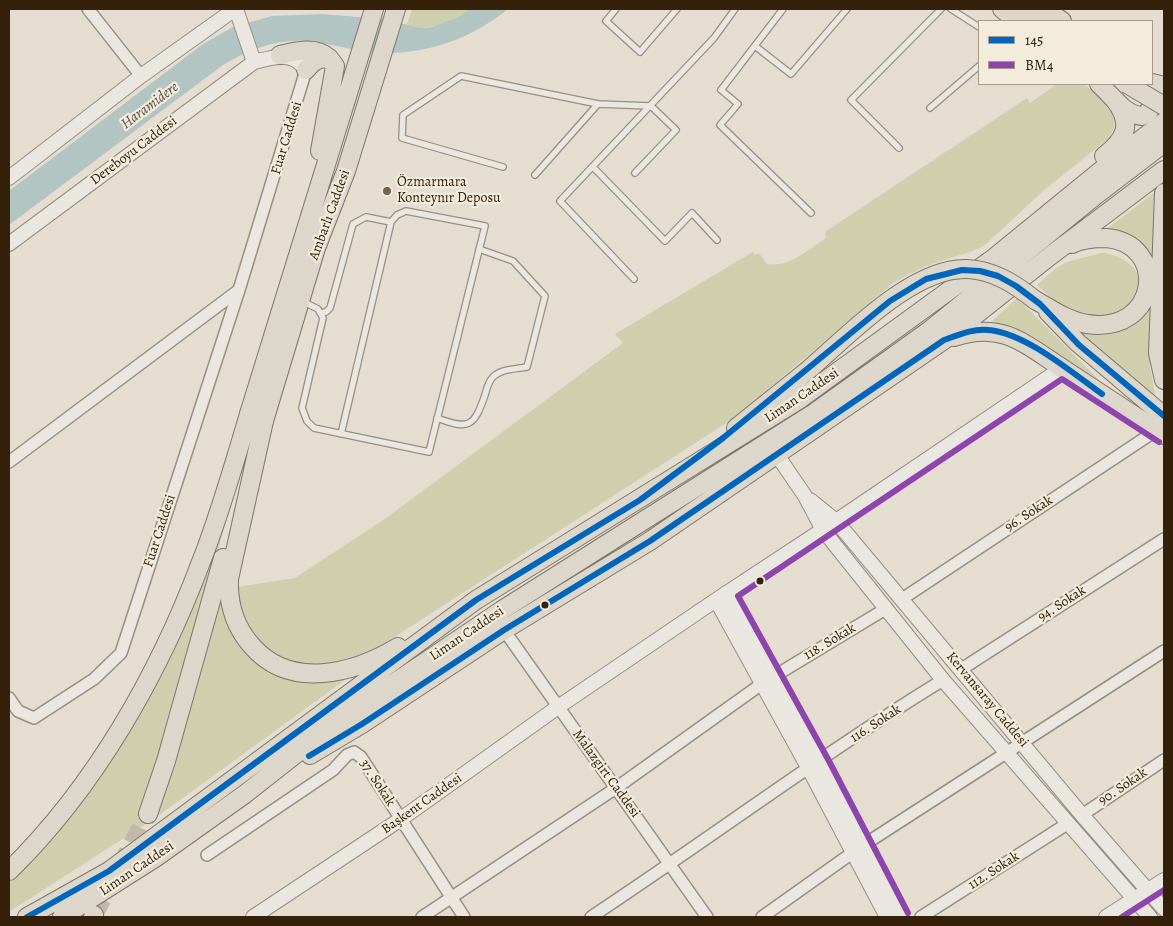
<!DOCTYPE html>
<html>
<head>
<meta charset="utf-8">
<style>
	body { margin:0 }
	#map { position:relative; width:1173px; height:926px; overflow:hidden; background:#e5ddcf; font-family:Alegreya,serif }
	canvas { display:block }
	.frame { position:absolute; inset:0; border:10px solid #35200a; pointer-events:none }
	.legend { position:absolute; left:978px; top:20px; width:175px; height:65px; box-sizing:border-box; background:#f3ebdb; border:1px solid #a79a87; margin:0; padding:6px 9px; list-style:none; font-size:15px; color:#35200a }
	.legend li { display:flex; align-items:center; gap:10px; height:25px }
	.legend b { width:25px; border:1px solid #a79a87 }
</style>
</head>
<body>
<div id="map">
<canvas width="1173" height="926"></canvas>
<div class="frame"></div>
<ul class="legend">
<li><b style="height:6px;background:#0065bd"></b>145</li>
<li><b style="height:6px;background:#8e44ad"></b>BM4</li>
</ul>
</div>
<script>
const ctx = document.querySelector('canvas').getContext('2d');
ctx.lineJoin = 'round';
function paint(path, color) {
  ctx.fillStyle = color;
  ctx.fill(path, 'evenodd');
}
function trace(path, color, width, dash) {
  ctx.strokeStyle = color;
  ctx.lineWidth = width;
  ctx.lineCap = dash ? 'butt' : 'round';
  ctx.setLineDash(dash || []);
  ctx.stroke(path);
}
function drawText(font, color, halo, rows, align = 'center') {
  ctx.font = font + ' Alegreya,serif';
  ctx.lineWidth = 4.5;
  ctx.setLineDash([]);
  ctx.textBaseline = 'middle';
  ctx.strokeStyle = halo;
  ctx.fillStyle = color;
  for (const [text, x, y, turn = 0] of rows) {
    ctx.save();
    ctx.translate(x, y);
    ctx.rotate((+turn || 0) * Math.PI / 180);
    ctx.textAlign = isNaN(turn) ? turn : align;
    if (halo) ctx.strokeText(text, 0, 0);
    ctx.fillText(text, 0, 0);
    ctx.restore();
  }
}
const green = new Path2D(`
	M 412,9 L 475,9 L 437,26 L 411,29 L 407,24 Z
	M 1057,84 L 1084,84 L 1104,99 L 1115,116 L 1114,128 L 1109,138 L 1043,191 L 985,245 C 972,253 958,255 944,260 C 926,265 909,274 893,283 L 734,418 L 365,656 L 339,666 L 285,665 L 250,636 L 238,611 L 237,587 L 295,578 L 386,518 L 623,343 L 615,334 L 753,252 L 755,255 L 759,253 L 767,264 C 789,268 809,249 826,238 L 825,232 L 1027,98 L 1030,103 Z
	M 1155,192 L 1154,273 L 1152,269 L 1099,235 Z
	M 1101,253 C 1122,254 1147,270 1138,295 C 1135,303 1126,311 1121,317 C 1078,318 1068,315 1037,285 L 1056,268 L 1067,262 Z
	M 1017,298 L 1108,389 L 1027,339 L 992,321 Z
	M 1151,306 L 1150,367 L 1155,394 L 1150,396 L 1066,325 C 1102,341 1128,338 1151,306 Z
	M 230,507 L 171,720 L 137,817 L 158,816 L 158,810 L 222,595 C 228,610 232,633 241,646 C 266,682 309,688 349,677 L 158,816 L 9,912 L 9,883 L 52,836 L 122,743 L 153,691 L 208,572 Z`);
const water = new Path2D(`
	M 470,9 L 508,9 C 471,39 426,55 377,53 C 353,51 330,43 306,41 C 276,39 248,50 223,65 L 9,225 L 9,191 L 203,44 L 233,27 L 272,16 L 321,14 L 384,19 L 420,28 L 432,27 L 458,17 Z`);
const trunkTunnel = new Path2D(`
	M 94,915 L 148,814`);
const service = new Path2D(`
	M 616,9 L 606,21 L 640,52 L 677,9
	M 783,9 L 721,90 L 738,104 L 720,125 L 811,213
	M 951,9 L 979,27
	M 755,46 L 791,74 L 847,9
	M 930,108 L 979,66
	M 899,148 L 851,100 L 941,9
	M 503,167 L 402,138 L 403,115 L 461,76 L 598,104 L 651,106 L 676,130 L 635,173
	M 593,167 L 665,241 L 692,213 L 717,240
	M 535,175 L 598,104
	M 634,279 L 560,201 L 714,38 L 735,9
	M 302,301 L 318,309 L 323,318 L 302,408 L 307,421 L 314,428 L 429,452 L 485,226 L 406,211 L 397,215 L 391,222 L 341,434
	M 321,313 L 326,312 L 330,308 L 353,224 L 366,217 L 391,222
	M 437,418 C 469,430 474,427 485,395 C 487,388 488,382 493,377 C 501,369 516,369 527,367 L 545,296 L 513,261 L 479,249`);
const minor = new Path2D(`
	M 88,9 L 141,76
	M 9,462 L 239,290
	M 902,599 L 1157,430
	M 504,630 L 707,917
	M 960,670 L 1164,539
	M 9,698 L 18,711 L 34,718 L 94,679 L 121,653 L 239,290 L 306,70
	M 1082,815 L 1164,760
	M 207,855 L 333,770 L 347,755 L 354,752 L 361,757 L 464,917
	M 422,917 L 616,788 L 763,683 L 887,608
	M 591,917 C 709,839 822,754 943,680
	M 762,917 L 862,846 L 1164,651
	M 921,917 L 1067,824`);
const tertiary = new Path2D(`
	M 236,9 L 254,62
	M 9,178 L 141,76 L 235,9
	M 9,244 L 254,62 C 274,57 292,50 306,70
	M 777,455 L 805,496 L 823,530 L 943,680 L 1150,917
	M 810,500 L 836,521 L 1082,815 L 1164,909
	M 726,593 L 821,765 L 900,917
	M 716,600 L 810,771 L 887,917
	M 253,917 L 401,819 L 558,707 L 716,600 L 836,521 L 1062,368
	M 1106,917 L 1164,880`);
const primary = new Path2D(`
	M 1002,9 L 1017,21
	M 1045,9 L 1062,21
	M 280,55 C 296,51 316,46 329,58
	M 306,70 C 313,61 318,58 329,58 L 335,66 L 320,151
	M 1099,84 C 1112,95 1124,115 1142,116 L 1148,113 L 1154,100 L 1146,87
	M 1062,368 L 1164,435
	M 249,414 L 374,9
	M 264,421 L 316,248 L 346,171 L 396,9`);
const trunk = new Path2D(`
	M 1023,9 L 1040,21
	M 1152,83 L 1164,86
	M 1104,156 C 1126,139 1133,124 1115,100
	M 1164,193 L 1158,353 L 1164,380
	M 1035,300 C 1051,309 1068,321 1087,324 C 1160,335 1169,243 1106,238 C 1095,238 1082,239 1072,244
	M 1048,312 L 1078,343 L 1164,416
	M 954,337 C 1002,321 1023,343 1062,368
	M 264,421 L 229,579 C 228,604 235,627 252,646 C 290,690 353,674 398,647
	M 736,428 L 807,371
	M 310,755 L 362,724 L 504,630 L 650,541 L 944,340 L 1050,256 L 1164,170
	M 148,814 L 166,761 L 223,558
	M 9,871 C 95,787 159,674 201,562 C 220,514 234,464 249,414
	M 27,917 L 109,871 L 476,600 L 800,399 L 995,257 L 1109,164 L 1164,122
	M 62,917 L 155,858 L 245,794 L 338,721 L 502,610 L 814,413 L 930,330 L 1096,195 L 1164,143
	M 93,917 L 94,915`);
const trunkBridge = new Path2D(`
	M 1127,84 L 1164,106
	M 807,371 C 847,337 912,267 967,269 C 993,270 1015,284 1035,300`);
const bus1 = new Path2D(`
	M 309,756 L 362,724 L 504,630 L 650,541 L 944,340 C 958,335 974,328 989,330 C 1027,334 1071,372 1102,394
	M 27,917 L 109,871 L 476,600 L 640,500 L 723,438 L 890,301 L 926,279 L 962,270 L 980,271 L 998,276 L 1016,286 L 1040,304 L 1079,345 L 1164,416`);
const bus2 = new Path2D(`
	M 908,913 L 829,761 L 738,596 L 1062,379 L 1159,442
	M 1122,917 L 1164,890`);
const markers = [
	[387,191,5,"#73624f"],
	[760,581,4.5,"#35200a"],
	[545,605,4.5,"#35200a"]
];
const streetNames = [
	["Fuar Caddesi",287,138,-73],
	["Dereboyu Caddesi",134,151,-37],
	["Ambarlı Caddesi",330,215,-70],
	["Liman Caddesi",802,396,-34],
	["96. Sokak",1029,514,-33],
	["Fuar Caddesi",160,531,-72],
	["94. Sokak",1062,604,-33],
	["Liman Caddesi",467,634,-34],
	["118. Sokak",830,642,-31],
	["Kervansaray Caddesi",987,700,50],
	["116. Sokak",876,724,-33],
	["Malazgirt Caddesi",606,774,54],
	["37. Sokak",377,783,57],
	["90. Sokak",1123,787,-34],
	["Başkent Caddesi",422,804,-35],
	["Liman Caddesi",137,869,-34],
	["112. Sokak",994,871,-33]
];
const poiNames = [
	["Özmarmara",397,183],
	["Konteynır Deposu",397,199]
];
const waterNames = [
	["Haramidere",150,106,-37]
];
paint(green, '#cfcead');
paint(water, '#b2c5c2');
trace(trunkTunnel, '#c2b7a8', 18, [18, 9]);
trace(service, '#968f84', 8);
trace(minor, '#968f84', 14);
trace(tertiary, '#968f84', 16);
trace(primary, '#7c756a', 20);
trace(trunk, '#7c756a', 20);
trace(service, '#eae6e0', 5.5);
trace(minor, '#eae6e0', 11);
trace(tertiary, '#eae6e0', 14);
trace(primary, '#ddd6cb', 18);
trace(trunk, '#ddd6cb', 18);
trace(trunkBridge, '#7c756a', 20, []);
trace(trunkBridge, '#ddd6cb', 18);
trace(bus1, '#0065bd', 6);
trace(bus2, '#8e44ad', 6);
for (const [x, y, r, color] of markers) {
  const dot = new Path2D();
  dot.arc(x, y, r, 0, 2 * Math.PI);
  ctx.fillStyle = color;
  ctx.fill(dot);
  trace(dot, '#f3ebdb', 2);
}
drawText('14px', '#35200a', '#f3ebdb', streetNames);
drawText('14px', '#35200a', '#f3ebdb', poiNames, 'left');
drawText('italic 15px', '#544e40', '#f3ebdb', waterNames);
</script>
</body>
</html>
